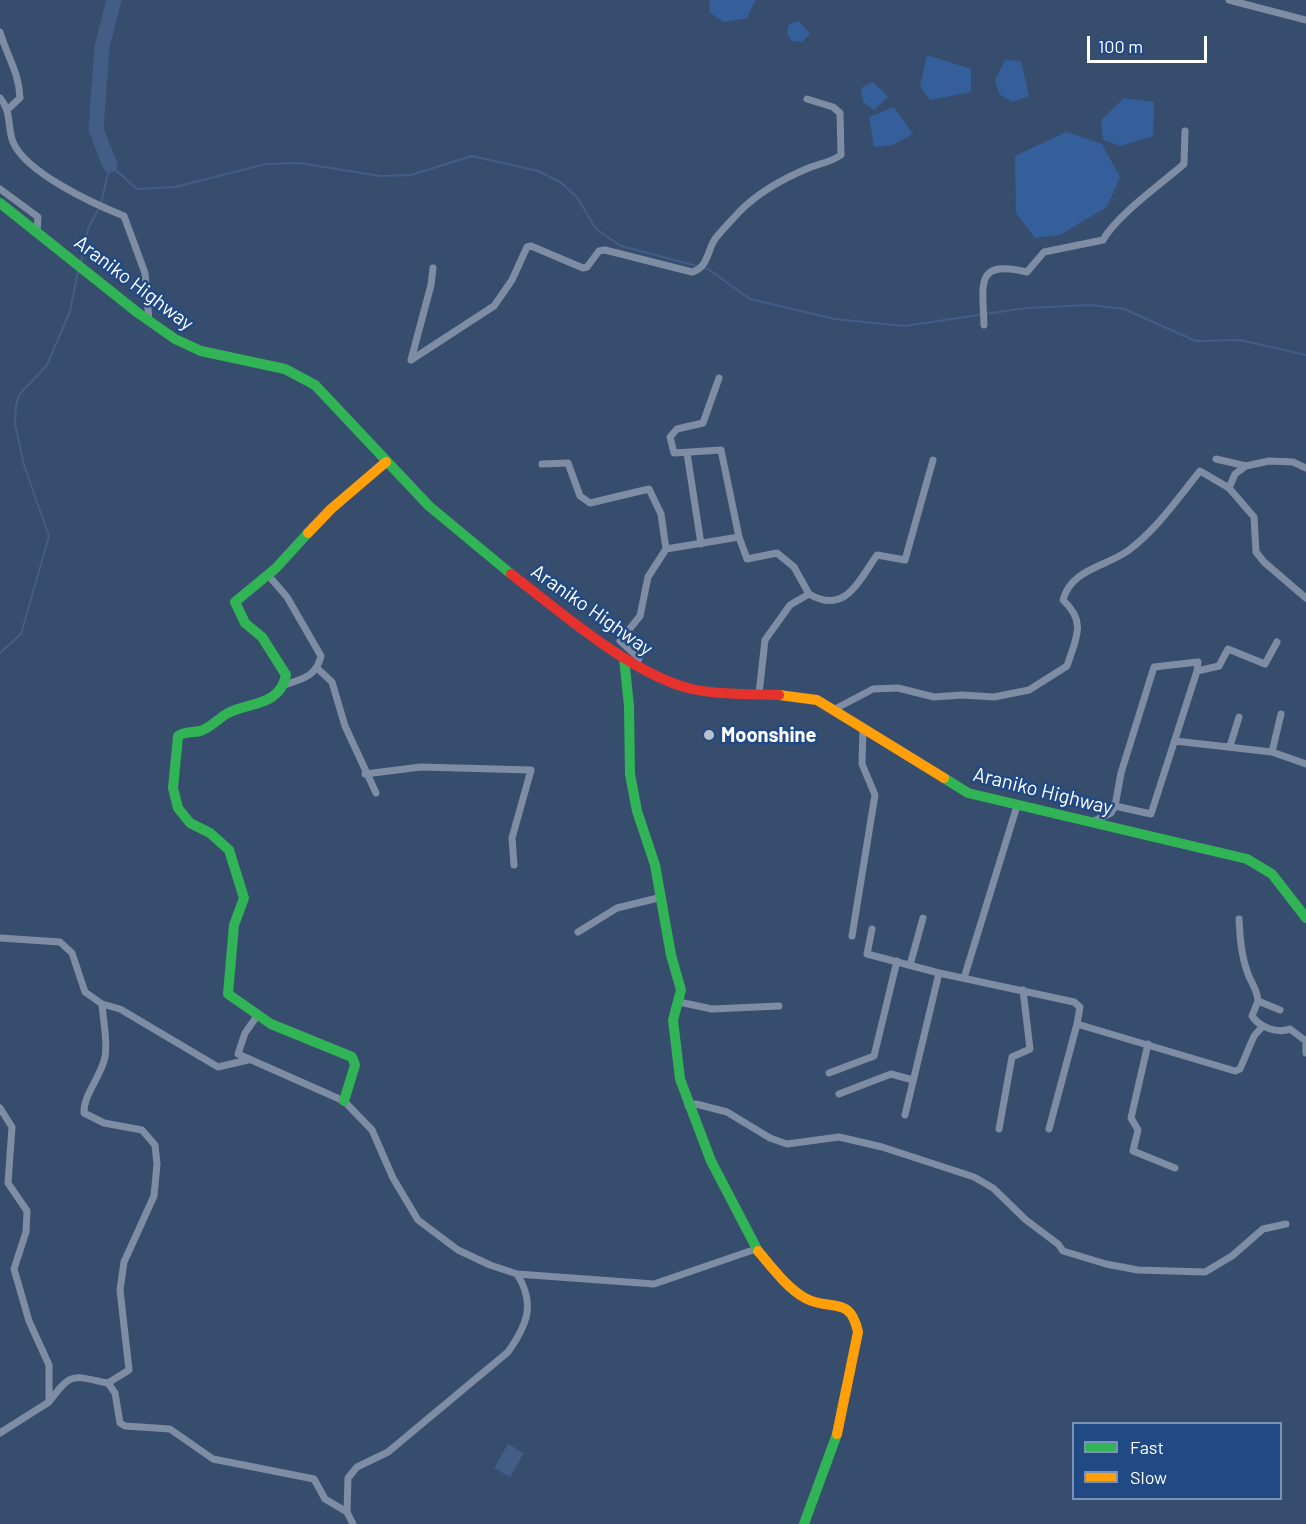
<!DOCTYPE html>
<html>
<head>
<meta charset="utf-8">
<style>
	body { margin:0 }
	#map { position:relative; width:1306px; height:1524px; overflow:hidden; background:#374d6e; font-family:Barlow,sans-serif }
	canvas { display:block }
	.legend { position:absolute; left:1072px; top:1422px; width:210px; height:78px; box-sizing:border-box; background:#214984; border:2px solid #7a92b5; margin:0; padding:8px 10px; list-style:none; font-size:18px; color:#fff }
	.legend li { display:flex; align-items:center; gap:12px; height:30px }
	.legend b { width:30px; border:2px solid #7a92b5 }
	.scale { position:absolute; left:1087px; top:36px; width:120px; height:27px; box-sizing:border-box; border:3px solid #fff; border-top:0; padding-left:8px; font-size:18px; line-height:21px; white-space:nowrap; color:#fff; -webkit-text-stroke:4px #214984; paint-order:stroke }
</style>
</head>
<body>
<div id="map">
<canvas width="1306" height="1524"></canvas>
<ul class="legend">
<li><b style="height:8px;background:#30b455"></b>Fast</li>
<li><b style="height:8px;background:#ff9f0a"></b>Slow</li>
</ul>
<div class="scale">100 m</div>
</div>
<script>
const ctx = document.querySelector('canvas').getContext('2d');
ctx.lineJoin = 'round';
function paint(path, color) {
  ctx.fillStyle = color;
  ctx.fill(path, 'evenodd');
}
function trace(path, color, width, dash) {
  ctx.strokeStyle = color;
  ctx.lineWidth = width;
  ctx.lineCap = dash ? 'butt' : 'round';
  ctx.setLineDash(dash || []);
  ctx.stroke(path);
}
function drawText(font, color, halo, rows, align = 'center') {
  ctx.font = font + ' Barlow,sans-serif';
  ctx.lineWidth = 5;
  ctx.setLineDash([]);
  ctx.textBaseline = 'middle';
  ctx.strokeStyle = halo;
  ctx.fillStyle = color;
  for (const [text, x, y, turn = 0] of rows) {
    ctx.save();
    ctx.translate(x, y);
    ctx.rotate((+turn || 0) * Math.PI / 180);
    ctx.textAlign = isNaN(turn) ? turn : align;
    if (halo) ctx.strokeText(text, 0, 0);
    ctx.fillText(text, 0, 0);
    ctx.restore();
  }
}
const green = new Path2D(`
	M 709,0 L 755,0 L 755,1 L 747,18 L 724,22 L 710,13 Z
	M 799,21 L 810,34 L 802,42 L 792,41 L 787,33 L 789,24 Z
	M 927,55 L 971,69 L 971,92 L 930,100 L 920,86 Z
	M 1005,60 L 1021,61 L 1029,96 L 1012,102 L 999,94 L 995,80 Z
	M 873,82 L 888,97 L 874,110 L 863,102 L 861,88 Z
	M 1124,98 L 1154,102 L 1153,136 L 1121,146 L 1103,140 L 1101,120 Z
	M 894,107 L 913,134 L 892,145 L 874,147 L 869,117 Z
	M 1066,132 L 1102,144 L 1120,177 L 1107,207 L 1060,235 L 1035,238 L 1016,213 L 1015,156 Z`);
const water = new Path2D(`
	M 508,1444 L 524,1453 L 510,1477 L 494,1468 Z`);
const stream = new Path2D(`
	M 110,165 L 137,189 L 175,187 L 266,164 L 299,163 L 380,176 L 411,175 L 472,156 L 538,171 L 560,182 L 577,197 L 596,229 L 621,246 L 708,269 L 750,299 L 835,319 L 904,326 L 1026,308 L 1090,305 L 1124,309 L 1196,341 L 1240,340 L 1306,355
	M 101,203 L 110,165
	M 81,262 L 88,229 L 99,208
	M 0,653 L 21,634 L 49,536 L 24,465 L 15,424 L 16,406 L 19,395 L 47,365 L 70,311 L 78,271`);
const river = new Path2D(`
	M 110,165 L 96,129 L 102,47 L 114,0`);
const street = new Path2D(`
	M 1229,0 L 1306,20
	M 0,32 C 7,56 19,72 20,98 L 7,110
	M 0,98 C 12,112 7,127 13,142 C 26,173 94,204 124,216 L 145,273 L 149,321
	M 0,189 L 38,217 L 37,232
	M 984,325 C 983,285 974,259 1027,272 L 1044,252 L 1103,240 C 1117,215 1161,184 1184,164 L 1185,131
	M 411,360 L 494,306 L 512,280 L 527,247 L 531,246 L 583,268 L 587,267 L 599,251 L 605,250 L 692,272 C 708,268 707,251 715,239 C 722,230 732,220 740,211 C 760,191 784,178 811,167 C 822,163 831,162 841,155 L 840,113 L 833,107 L 807,99
	M 411,360 L 431,285 L 433,268
	M 719,378 L 703,423 L 677,429 L 670,437 L 674,453 L 721,450 L 739,537 L 747,559 L 777,553 L 794,567 L 809,594
	M 687,453 L 701,544
	M 1216,459 L 1246,466 L 1269,461 L 1293,462 L 1306,468
	M 542,464 L 568,463 L 580,496 L 590,503 L 649,489 L 661,514 L 666,549
	M 1229,488 L 1254,517 L 1256,552 L 1264,562 L 1306,598
	M 268,575 L 287,597 L 321,656 C 316,677 302,679 284,685
	M 636,666 L 639,658 L 620,641 L 640,616 L 648,577 L 666,549 L 739,537
	M 318,669 L 332,682 L 345,726 L 376,793
	M 759,694 L 765,640 L 790,605 L 809,594 C 845,615 858,582 877,555 L 905,560 L 933,460
	M 835,709 L 873,689 L 898,688 L 934,697 L 962,695 L 994,697 L 1029,690 L 1067,666 C 1076,638 1087,622 1063,600 C 1071,569 1106,567 1129,550 C 1157,529 1178,498 1200,471 L 1229,488 L 1235,474 L 1246,466
	M 1175,741 L 1272,752 L 1306,764
	M 1230,746 L 1239,717
	M 1272,752 L 1281,714
	M 365,774 L 421,767 L 531,770 L 512,838 L 514,865
	M 1115,806 L 1121,773 L 1154,667 L 1198,662 L 1197,671 L 1219,666 L 1228,649 L 1265,664 L 1277,642
	M 1094,821 L 1111,813 L 1115,806 L 1151,814 L 1197,671
	M 1239,919 C 1240,936 1241,954 1247,971 C 1250,982 1257,987 1258,1001 L 1280,1010
	M 872,929 L 867,954 L 939,973 L 1074,1002 L 1080,1007 L 1077,1024
	M 578,932 L 617,908 L 662,897
	M 852,936 L 875,795 L 862,764 L 863,727
	M 0,938 L 60,942 L 72,953 L 85,992 L 102,1004 C 103,1020 108,1041 105,1057 C 101,1077 83,1095 84,1113 L 104,1123 L 142,1130 L 155,1145 L 157,1164 L 154,1196 L 124,1262 L 120,1290 L 129,1370 L 108,1383 C 72,1376 72,1371 49,1402
	M 910,965 L 923,918
	M 964,978 L 1017,806
	M 1258,1001 L 1252,1016 C 1259,1027 1277,1034 1290,1029 L 1306,1041
	M 679,1002 L 712,1009 L 779,1006
	M 102,1004 L 120,1009 L 218,1067 L 248,1060
	M 257,1016 L 245,1033 L 238,1054 L 344,1101 L 372,1130 L 393,1178 L 418,1220 L 458,1250 L 490,1265 L 517,1274 L 654,1284 L 756,1249
	M 1148,1044 L 1131,1118 L 1138,1130 L 1133,1151 L 1175,1168
	M 1306,1045 L 1306,1053
	M 829,1073 L 874,1056 L 897,961
	M 839,1094 L 891,1074 L 913,1080
	M 688,1106 L 696,1104 L 727,1112 L 770,1138 L 787,1144 L 839,1137 L 882,1147 L 974,1177 L 993,1188 L 1026,1220 L 1058,1244 L 1063,1251 L 1106,1264 L 1138,1270 L 1205,1272 L 1232,1256 L 1263,1229 L 1286,1224
	M 0,1108 L 12,1127 L 8,1183 L 27,1211 L 26,1232 L 14,1269 L 29,1321 L 49,1365 L 49,1402 L 0,1433
	M 905,1115 L 939,973
	M 999,1129 L 1012,1057 L 1030,1049 L 1023,990
	M 1049,1129 L 1077,1024 L 1235,1071 L 1240,1069 L 1254,1036 L 1263,1026
	M 108,1383 L 115,1393 L 120,1423 L 125,1426 L 170,1429 L 213,1459 L 314,1479 L 325,1499 L 347,1512 L 353,1524
	M 347,1512 L 348,1478 L 357,1467 L 388,1452 L 508,1352 C 527,1325 536,1304 517,1274`);
const fast = new Path2D(`
	M 0,203 L 138,313 L 175,339 L 201,351 L 285,369 L 315,385 L 429,506 L 511,574
	M 308,533 L 276,568 L 235,602 L 245,623 L 262,637 L 286,675 C 280,706 250,702 228,713 C 219,718 209,729 200,731 C 191,733 187,731 178,736 L 173,788 L 178,808 L 190,823 L 210,833 L 229,850 L 244,898 L 234,925 L 228,994 L 271,1024 L 352,1057 L 355,1065 L 344,1101
	M 624,658 L 629,706 L 630,774 L 637,811 L 655,865 L 671,955 L 681,990 L 673,1020 L 680,1079 L 711,1161 L 758,1251
	M 944,778 L 968,793 L 1247,859 L 1272,874 L 1306,918
	M 804,1524 L 837,1434`);
const slow = new Path2D(`
	M 308,533 L 331,509 L 386,462
	M 779,695 L 817,700 L 944,778
	M 758,1251 C 771,1266 786,1287 805,1298 C 830,1312 850,1294 858,1332 L 837,1434`);
const jam = new Path2D(`
	M 511,574 C 561,612 632,675 692,689 C 720,695 750,694 779,695`);
const markers = [
	[709,735,6,"#b9c1cc"]
];
const streetNames = [
	["Araniko Highway",134,283,37],
	["Araniko Highway",592,610,35],
	["Araniko Highway",1043,791,14]
];
const poiNames = [
	["Moonshine",721,735]
];
paint(green, '#355f9a');
paint(water, '#425e87');
trace(stream, '#425e87', 2);
trace(river, '#425e87', 15);
trace(street, '#7e8da4', 7);
trace(fast, '#30b455', 10);
trace(slow, '#ff9f0a', 10);
trace(jam, '#e5322d', 10);
for (const [x, y, r, color] of markers) {
  const dot = new Path2D();
  dot.arc(x, y, r, 0, 2 * Math.PI);
  ctx.fillStyle = color;
  ctx.fill(dot);
  trace(dot, '#214984', 2);
}
drawText('20px', '#fff', '#214984', streetNames);
drawText('bold 20px', '#fff', '#214984', poiNames, 'left');
</script>
</body>
</html>
